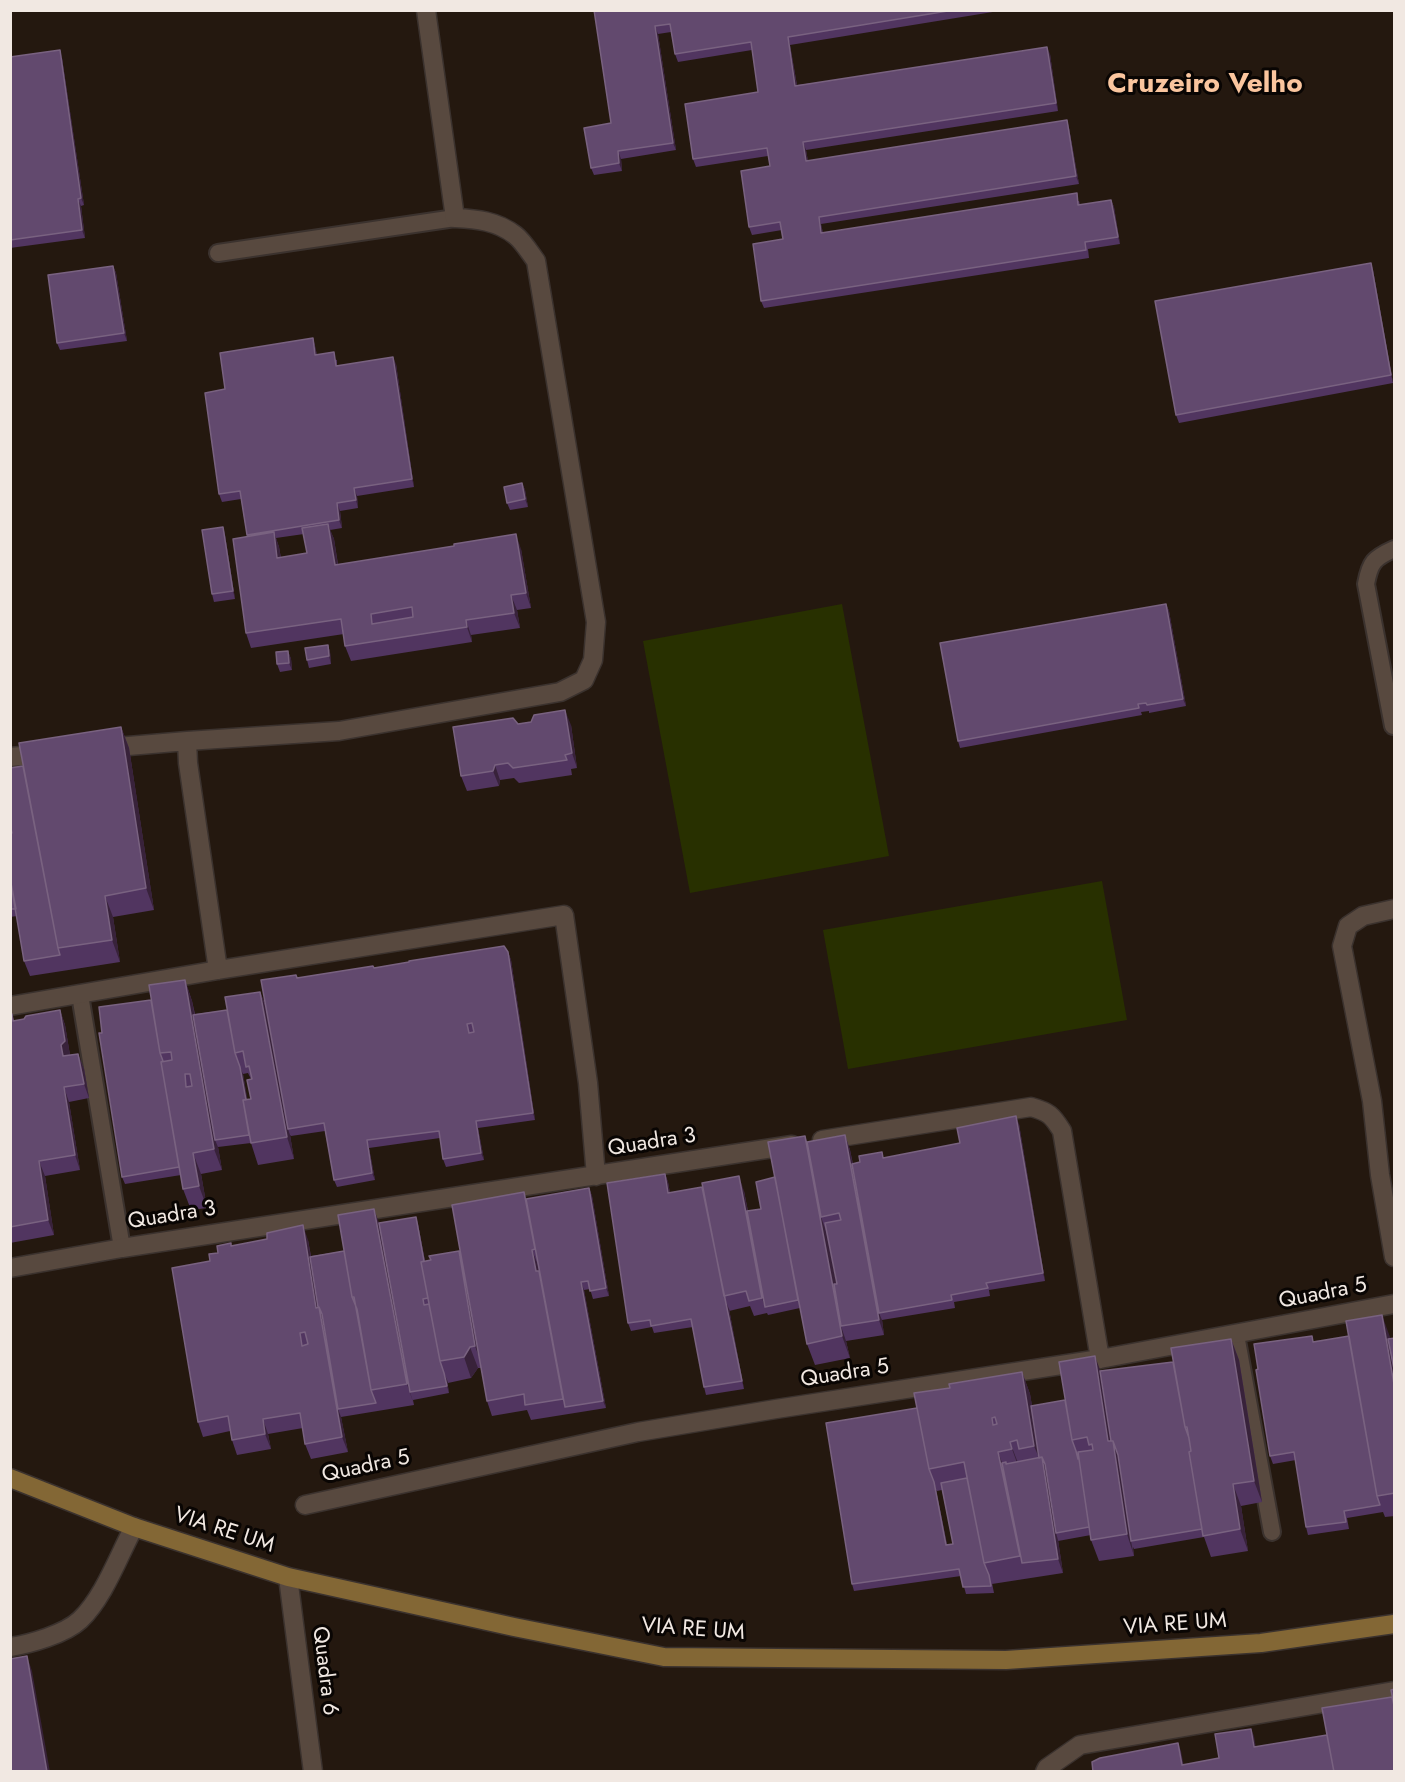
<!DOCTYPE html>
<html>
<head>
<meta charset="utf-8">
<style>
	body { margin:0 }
	#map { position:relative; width:1405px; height:1782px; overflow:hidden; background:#24180f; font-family:Jost,sans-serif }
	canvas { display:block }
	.frame { position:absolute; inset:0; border:12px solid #f1e8e2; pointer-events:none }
</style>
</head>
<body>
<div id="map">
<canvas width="1405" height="1782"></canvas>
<div class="frame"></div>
</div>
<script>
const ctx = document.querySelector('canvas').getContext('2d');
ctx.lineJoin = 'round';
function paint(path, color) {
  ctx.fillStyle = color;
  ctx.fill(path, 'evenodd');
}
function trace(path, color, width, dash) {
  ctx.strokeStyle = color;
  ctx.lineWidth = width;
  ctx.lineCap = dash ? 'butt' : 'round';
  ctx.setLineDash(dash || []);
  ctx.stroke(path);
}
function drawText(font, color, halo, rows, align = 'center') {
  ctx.font = font + ' Jost,sans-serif';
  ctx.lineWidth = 6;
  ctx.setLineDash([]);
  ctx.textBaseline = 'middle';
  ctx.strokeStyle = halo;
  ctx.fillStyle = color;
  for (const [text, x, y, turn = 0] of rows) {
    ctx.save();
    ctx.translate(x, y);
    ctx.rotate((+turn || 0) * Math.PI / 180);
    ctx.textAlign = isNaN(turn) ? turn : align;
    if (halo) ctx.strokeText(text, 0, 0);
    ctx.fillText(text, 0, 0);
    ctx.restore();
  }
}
const green = new Path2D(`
	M 842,604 L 889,856 L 690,893 L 643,641 Z
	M 1102,881 L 1127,1020 L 848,1069 L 823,930 Z`);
const lane = new Path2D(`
	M 218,253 L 455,218
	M 1393,726 L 1366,584 C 1370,562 1374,558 1394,549
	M 80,995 L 122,1248
	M 1236,1335 L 1272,1532`);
const street = new Path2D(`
	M 187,741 L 188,763 L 218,970
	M 105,748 L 187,741 L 339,731 L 560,692 L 584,680 L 593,660 L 596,622 L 536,261 C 530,253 523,241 515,235 C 497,221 477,219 455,218 L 426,10
	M 10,757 L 45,754
	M 1394,909 L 1363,916 L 1348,926 L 1342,946 L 1372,1101 L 1380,1175 L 1394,1257
	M 10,1006 L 218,970 L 564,915 L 588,1083 L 596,1176
	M 822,1140 L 1031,1107 C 1049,1112 1052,1115 1062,1131 L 1100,1359
	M 10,1268 L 122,1248 L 792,1145
	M 305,1505 L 638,1432 L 776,1409 L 1100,1359 L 1394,1304
	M 288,1577 L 313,1772
	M 10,1647 C 30,1644 65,1634 80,1620 C 104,1597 118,1557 134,1527
	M 1045,1772 L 1047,1768 L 1080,1745 L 1394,1691`);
const secondary = new Path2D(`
	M 10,1478 L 134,1527 L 288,1577 L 514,1627 L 664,1657 L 1006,1660 L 1261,1643 L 1394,1624`);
const wall = new Path2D(`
	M 594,10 L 1005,10 L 790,45 L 797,85 L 1050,54 L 1058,111 L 806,150 L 808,161 L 1067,120 L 1069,128 L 1079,184 L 821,224 L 823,233 L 1079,201 L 1080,205 L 1111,200 L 1114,207 L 1120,244 L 1088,249 L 1089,258 L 764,308 L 761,301 L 783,239 L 782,230 L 752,235 L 749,227 L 770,166 L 768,156 L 696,167 L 693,159 L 758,92 L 752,50 L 678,62 L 675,54 L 671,32 L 658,34 L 676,150 L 621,159 L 622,171 L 594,175 L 591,168 L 611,123 Z
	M 10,57 L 62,58 L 84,205 L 81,206 L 85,238 L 10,248 Z
	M 1371,263 L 1373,270 L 1393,383 L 1179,423 L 1176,415 Z
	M 113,266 L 116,273 L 127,341 L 60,350 L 57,343 Z
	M 313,338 L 315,346 L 317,355 L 337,360 L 337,365 L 396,364 L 414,487 L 357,496 L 358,508 L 340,511 L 342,528 L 330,530 L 334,539 L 338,564 L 521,549 L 531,608 L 517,610 L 520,628 L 471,635 L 472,642 L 351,661 L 345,646 L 344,634 L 251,648 L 246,633 L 247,536 L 241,499 L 222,502 L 219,494 L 225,389 ZM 304,534 L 307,553 L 281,558 L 279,547 L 276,538 Z
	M 522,483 L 525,490 L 528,507 L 510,510 L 507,503 Z
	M 223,527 L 225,535 L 235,599 L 214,602 L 212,594 Z
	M 1166,604 L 1169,611 L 1186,706 L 1149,713 L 1149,711 L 1141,712 L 1142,715 L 960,748 L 958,741 Z
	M 328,645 L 330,652 L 331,664 L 309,668 L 307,660 Z
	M 288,651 L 291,659 L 292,670 L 280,672 L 277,664 Z
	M 518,724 L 571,725 L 577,768 L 571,769 L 572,775 L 519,783 L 514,778 L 500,780 L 499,786 L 467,791 L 461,776 Z
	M 121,727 L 129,748 L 154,910 L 113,917 L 120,962 L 30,976 L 24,961 L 17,916 L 10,917 L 10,768 L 23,766 Z
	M 508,952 L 511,960 L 535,1120 L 478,1128 L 484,1160 L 446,1167 L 443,1159 L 440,1138 L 369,1148 L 375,1180 L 337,1187 L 334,1180 L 325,1131 L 291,1136 L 290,1135 L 294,1159 L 258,1165 L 251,1143 L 218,1147 L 222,1170 L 201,1174 L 207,1208 L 191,1210 L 183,1189 L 181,1175 L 125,1184 L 122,1177 L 102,1033 L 151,1000 L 185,980 L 192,1001 L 195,1014 L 227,1010 L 260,992 L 266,1006 L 297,978 ZM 248,1073 L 251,1079 L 251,1099 L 247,1099 L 243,1074 Z
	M 60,1010 L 65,1025 L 70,1055 L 78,1054 L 84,1069 L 89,1098 L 69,1102 L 80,1170 L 45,1176 L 54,1235 L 10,1243 L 10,1014 L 12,1014 L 14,1021 Z
	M 1019,1124 L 1045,1281 L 989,1290 L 990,1296 L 954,1302 L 955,1308 L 882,1320 L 884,1335 L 846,1341 L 850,1358 L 815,1365 L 807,1344 L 800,1308 L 768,1315 L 767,1313 L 754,1316 L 750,1306 L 729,1311 L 729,1309 L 744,1389 L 706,1395 L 704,1387 L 693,1327 L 654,1333 L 652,1327 L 631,1331 L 628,1323 L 665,1174 L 668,1182 L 670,1193 L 744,1191 L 748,1211 L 761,1209 L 775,1177 L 805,1136 L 807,1142 L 845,1135 L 850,1150 L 853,1164 L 960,1143 ZM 826,1231 L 837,1284 L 836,1284 Z
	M 589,1188 L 592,1196 L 609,1296 L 593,1299 L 590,1289 L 584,1290 L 606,1408 L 531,1420 L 527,1410 L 492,1416 L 487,1401 L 481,1368 L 478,1368 L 471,1378 L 448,1383 L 447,1380 L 449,1393 L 413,1400 L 414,1405 L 341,1417 L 348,1452 L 311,1459 L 305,1444 L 303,1428 L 268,1434 L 271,1449 L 237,1455 L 232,1440 L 230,1431 L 203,1437 L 198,1422 L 210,1261 L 218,1253 L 232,1246 L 308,1240 L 311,1256 L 344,1251 L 379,1223 L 416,1217 L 418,1224 L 425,1261 L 461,1258 L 526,1199 Z
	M 1390,1337 L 1390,1339 L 1395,1338 L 1395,1516 L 1385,1517 L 1383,1512 L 1347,1518 L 1349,1529 L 1308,1535 L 1306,1527 L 1296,1460 L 1273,1464 L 1270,1456 L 1258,1369 L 1314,1341 Z
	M 1231,1339 L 1239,1360 L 1262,1502 L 1241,1506 L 1248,1551 L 1211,1557 L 1204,1537 L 1134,1549 L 1133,1547 L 1134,1556 L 1099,1561 L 1091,1540 L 1091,1535 L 1058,1541 L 1058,1540 L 1063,1573 L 992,1584 L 992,1583 L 994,1593 L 966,1594 L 961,1576 L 854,1591 L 852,1584 L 950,1388 L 1022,1372 L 1030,1394 L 1032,1406 L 1065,1400 L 1101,1371 L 1173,1362 ZM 936,1490 L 937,1491 L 942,1490 L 953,1544 L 947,1545 Z`);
const shadedWall = new Path2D(`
	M 655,26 L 658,34 L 676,150 L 673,143 Z
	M 788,37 L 790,45 L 798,93 L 795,86 Z
	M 1047,47 L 1050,54 L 1058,111 L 1056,103 Z
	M 60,50 L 62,58 L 84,205 L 81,198 Z
	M 1067,120 L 1069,128 L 1079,184 L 1076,176 Z
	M 803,142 L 806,150 L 809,169 L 806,161 Z
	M 618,151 L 621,159 L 622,171 L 619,163 Z
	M 78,199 L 81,206 L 85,238 L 82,230 Z
	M 1111,200 L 1114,207 L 1120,244 L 1118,237 Z
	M 819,217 L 821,224 L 824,241 L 821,233 Z
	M 1371,263 L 1373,270 L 1393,383 L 1391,375 Z
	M 113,266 L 116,273 L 127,341 L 124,333 Z
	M 313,338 L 315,346 L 318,363 L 315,355 Z
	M 393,357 L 396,364 L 414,487 L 412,479 Z
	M 522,483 L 525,490 L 528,507 L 525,499 Z
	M 354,488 L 357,496 L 358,508 L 356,500 Z
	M 337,503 L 340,511 L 342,528 L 339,520 Z
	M 328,524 L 334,539 L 340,580 L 335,565 Z
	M 223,527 L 225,535 L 235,599 L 233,591 Z
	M 274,532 L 279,547 L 283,573 L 277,558 Z
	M 516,534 L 521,549 L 531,608 L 526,593 Z
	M 511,595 L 517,610 L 520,628 L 514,613 Z
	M 1166,604 L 1169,611 L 1186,706 L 1183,699 Z
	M 466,620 L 471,635 L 472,642 L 467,627 Z
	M 328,645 L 330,652 L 331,664 L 329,656 Z
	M 288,651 L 291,659 L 292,670 L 289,663 Z
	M 565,710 L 571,725 L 577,768 L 572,753 Z
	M 121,727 L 129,748 L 154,910 L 146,888 Z
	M 495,765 L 500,780 L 499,786 L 493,771 Z
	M 105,896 L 113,917 L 120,962 L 112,940 Z
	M 508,952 L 511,960 L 535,1120 L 533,1113 Z
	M 185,980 L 192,1001 L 217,1140 L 215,1140 L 218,1147 L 222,1170 L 214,1149 Z
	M 260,992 L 268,1013 L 288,1129 L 290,1135 L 294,1159 L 287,1137 Z
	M 60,1010 L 65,1025 L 70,1055 L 63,1056 L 61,1045 Z
	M 78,1054 L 84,1069 L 89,1098 L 84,1084 Z
	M 240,1067 L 243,1074 L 255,1142 L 252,1135 Z
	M 64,1087 L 69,1102 L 80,1170 L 75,1155 Z
	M 1016,1116 L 1019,1124 L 1045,1281 L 1043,1273 Z
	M 476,1121 L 478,1128 L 484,1160 L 481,1153 Z
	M 845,1135 L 850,1150 L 880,1313 L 879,1313 L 882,1320 L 884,1335 L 879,1320 Z
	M 805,1136 L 813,1157 L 821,1217 L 826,1231 L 844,1325 L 841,1326 L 846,1341 L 850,1358 L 842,1336 Z
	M 367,1140 L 369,1148 L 375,1180 L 372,1173 Z
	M 193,1153 L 201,1174 L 207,1208 L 199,1186 Z
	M 39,1161 L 45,1176 L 54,1235 L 48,1220 Z
	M 665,1174 L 668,1182 L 671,1201 L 668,1193 Z
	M 739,1176 L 744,1191 L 766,1307 L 765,1307 L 762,1298 Z
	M 589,1188 L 592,1196 L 609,1296 L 606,1288 Z
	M 374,1209 L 382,1231 L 410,1392 L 414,1405 L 407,1384 Z
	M 416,1217 L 418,1224 L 433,1305 L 430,1297 Z
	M 303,1225 L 308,1240 L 319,1307 L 325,1322 L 338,1409 L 341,1417 L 348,1452 L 342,1437 L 316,1308 Z
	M 532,1250 L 538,1265 L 542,1286 L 536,1271 Z
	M 459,1251 L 466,1273 L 483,1368 L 475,1346 Z
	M 539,1271 L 544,1286 L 565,1407 L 563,1399 Z
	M 581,1282 L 584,1290 L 606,1408 L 603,1401 Z
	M 726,1302 L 729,1309 L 744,1389 L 742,1381 Z
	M 1382,1315 L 1390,1337 L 1395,1365 L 1395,1390 Z
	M 1231,1339 L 1239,1360 L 1262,1502 L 1254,1481 Z
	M 470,1347 L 478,1368 L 471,1378 L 464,1357 Z
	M 1095,1356 L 1103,1378 L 1115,1455 L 1108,1441 Z
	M 1022,1372 L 1030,1394 L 1042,1465 L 1034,1446 Z
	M 444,1373 L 447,1380 L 449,1393 L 447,1386 Z
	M 263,1419 L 268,1434 L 271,1449 L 265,1434 Z
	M 1113,1441 L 1121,1462 L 1131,1541 L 1134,1556 L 1127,1534 Z
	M 1010,1442 L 1018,1463 L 1020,1471 L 1012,1449 Z
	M 998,1452 L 1006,1473 L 1022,1563 L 1020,1556 Z
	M 1042,1457 L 1047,1472 L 1056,1533 L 1058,1540 L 1063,1573 L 1058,1559 Z
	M 934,1482 L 936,1490 L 949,1553 L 946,1545 Z
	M 1233,1484 L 1241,1506 L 1248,1551 L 1240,1529 Z
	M 27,1656 L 32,1671 L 50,1772 L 47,1772 Z
	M 1251,1729 L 1254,1736 L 1257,1754 L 1254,1747 Z
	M 1178,1743 L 1181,1751 L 1185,1772 L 1182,1765 Z`);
const building = new Path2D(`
	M 594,10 L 954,10 L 788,37 L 795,86 L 1047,47 L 1056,103 L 803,142 L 806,161 L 1067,120 L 1076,176 L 819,217 L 821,233 L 1077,193 L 1078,205 L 1111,200 L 1118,237 L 1085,242 L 1086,250 L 761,301 L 753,244 L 783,239 L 780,222 L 749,227 L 741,171 L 770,166 L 767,148 L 693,159 L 685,104 L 758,92 L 751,42 L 675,54 L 670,24 L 655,26 L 673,143 L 618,151 L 619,163 L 591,168 L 584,128 L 611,123 Z
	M 60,50 L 81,198 L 78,199 L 82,230 L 10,240 L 10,57 Z
	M 1371,263 L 1391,375 L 1176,415 L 1155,301 Z
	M 113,266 L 124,333 L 57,343 L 48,275 Z
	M 313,338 L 315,355 L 334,352 L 336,366 L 393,357 L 412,479 L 354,488 L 356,500 L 337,503 L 339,520 L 247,535 L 240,491 L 219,494 L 205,393 L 225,389 L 220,353 Z
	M 522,483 L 525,499 L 507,503 L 504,487 Z
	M 328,524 L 335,565 L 454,546 L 454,544 L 516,534 L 526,593 L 511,595 L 514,613 L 466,620 L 467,627 L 345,646 L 341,619 L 246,633 L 233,539 L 274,532 L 277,558 L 307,553 L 302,528 ZM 412,607 L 413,617 L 372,624 L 371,614 Z
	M 223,527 L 233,591 L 212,594 L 202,530 Z
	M 1166,604 L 1183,699 L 1147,705 L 1146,703 L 1138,704 L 1139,708 L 958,741 L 940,643 Z
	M 328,645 L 329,656 L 307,660 L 305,648 Z
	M 288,651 L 289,663 L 277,664 L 276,652 Z
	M 565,710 L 572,753 L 565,755 L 567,760 L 513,768 L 508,763 L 495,765 L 493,771 L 461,776 L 453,727 L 513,718 L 518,724 L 531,722 L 534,715 Z
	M 121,727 L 146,888 L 105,896 L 112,940 L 58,948 L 19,743 Z
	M 23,766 L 58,948 L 60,955 L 24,961 L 10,878 L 10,833 L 12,833 L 10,825 L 10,768 Z
	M 10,878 L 16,909 L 10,909 Z
	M 504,946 L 508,952 L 533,1113 L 476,1121 L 481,1153 L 443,1159 L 439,1131 L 367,1140 L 372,1173 L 334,1180 L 324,1123 L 288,1129 L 261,980 L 296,975 L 297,978 L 373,966 L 374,968 L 409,962 L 409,961 ZM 472,1023 L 474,1032 L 469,1033 L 467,1024 Z
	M 185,980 L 214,1149 L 193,1153 L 199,1186 L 183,1189 L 161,1062 L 172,1060 L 171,1052 L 160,1053 L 149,985 ZM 185,1074 L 190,1074 L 192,1086 L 186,1087 Z
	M 260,992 L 287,1137 L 251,1143 L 243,1100 L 251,1099 L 247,1080 L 252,1079 L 249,1066 L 246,1067 L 243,1051 L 235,1053 L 225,997 Z
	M 151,1000 L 160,1053 L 163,1061 L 161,1062 L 179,1167 L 122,1177 L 99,1033 L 102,1033 L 99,1007 Z
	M 60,1010 L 65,1041 L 61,1045 L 63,1056 L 78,1054 L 84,1084 L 64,1087 L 75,1155 L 39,1161 L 48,1220 L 10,1227 L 10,1014 L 12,1014 L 13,1021 L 24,1019 L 26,1016 Z
	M 227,1010 L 235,1053 L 240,1067 L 246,1100 L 243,1100 L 249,1135 L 215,1140 L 193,1015 Z
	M 1016,1116 L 1043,1273 L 986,1283 L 988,1288 L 951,1295 L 952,1300 L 879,1313 L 852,1164 L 860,1162 L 859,1156 L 882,1152 L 883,1158 L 960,1143 L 957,1128 Z
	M 845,1135 L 879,1320 L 841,1326 L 834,1284 L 837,1284 L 825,1223 L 841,1220 L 839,1213 L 821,1217 L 807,1142 Z
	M 805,1136 L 842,1336 L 807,1344 L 768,1142 Z
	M 665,1174 L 668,1193 L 702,1187 L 742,1381 L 704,1387 L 691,1319 L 651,1326 L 650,1320 L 628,1323 L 607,1183 Z
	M 739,1176 L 762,1298 L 749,1301 L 746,1291 L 724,1296 L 702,1183 Z
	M 775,1177 L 798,1300 L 765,1307 L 747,1211 L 761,1209 L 756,1182 Z
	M 589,1188 L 606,1288 L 590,1291 L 588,1281 L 581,1282 L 603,1401 L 565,1407 L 526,1199 Z
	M 524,1192 L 535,1249 L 532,1250 L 536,1271 L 539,1271 L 563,1399 L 525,1405 L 524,1394 L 487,1401 L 452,1205 Z
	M 374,1209 L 407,1384 L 371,1390 L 354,1297 L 352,1297 L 338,1215 Z
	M 416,1217 L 424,1261 L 421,1262 L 428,1298 L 423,1299 L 424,1305 L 429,1304 L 440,1361 L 444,1373 L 447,1386 L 410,1392 L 379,1223 Z
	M 303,1225 L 316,1308 L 319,1307 L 342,1437 L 305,1444 L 300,1413 L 263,1419 L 265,1434 L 232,1440 L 228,1416 L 198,1422 L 172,1268 L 210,1261 L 209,1254 L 218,1253 L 217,1246 L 231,1243 L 231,1246 L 267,1239 L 267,1233 ZM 305,1332 L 308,1344 L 302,1346 L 300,1333 Z
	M 344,1251 L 352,1297 L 357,1309 L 371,1390 L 376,1403 L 338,1409 L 322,1314 L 319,1307 L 318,1307 L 310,1257 Z
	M 459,1251 L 475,1346 L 470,1347 L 464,1357 L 440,1361 L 421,1262 L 431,1260 L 429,1256 Z
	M 1382,1315 L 1395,1390 L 1395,1493 L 1377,1496 L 1346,1321 Z
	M 1312,1336 L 1313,1342 L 1349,1336 L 1377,1496 L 1380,1505 L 1344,1511 L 1346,1522 L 1306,1527 L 1294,1452 L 1270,1456 L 1256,1370 L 1258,1369 L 1254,1344 Z
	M 1395,1338 L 1395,1374 L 1388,1339 Z
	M 1231,1339 L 1254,1481 L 1233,1484 L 1240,1529 L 1203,1536 L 1189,1452 L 1191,1451 L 1187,1427 L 1185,1427 L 1171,1348 Z
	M 1095,1356 L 1108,1441 L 1113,1441 L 1127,1534 L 1091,1540 L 1078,1452 L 1093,1450 L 1092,1444 L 1089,1445 L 1087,1437 L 1072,1440 L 1059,1362 Z
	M 1173,1362 L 1185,1427 L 1189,1438 L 1191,1451 L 1189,1452 L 1202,1529 L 1131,1541 L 1118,1455 L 1113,1441 L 1111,1441 L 1100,1371 Z
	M 1022,1372 L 1034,1446 L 1019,1449 L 1017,1440 L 1010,1442 L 1012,1449 L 998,1452 L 1020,1556 L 984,1563 L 964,1462 L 929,1469 L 914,1393 L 950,1388 L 949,1384 ZM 995,1417 L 997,1424 L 993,1425 L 992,1418 Z
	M 1065,1400 L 1072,1440 L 1076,1451 L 1078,1459 L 1079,1459 L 1089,1527 L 1056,1533 L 1045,1464 L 1042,1457 L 1039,1458 L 1031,1406 Z
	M 917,1408 L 929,1469 L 934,1482 L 946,1545 L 953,1544 L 941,1483 L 967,1478 L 984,1563 L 989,1575 L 991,1586 L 963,1587 L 959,1569 L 852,1584 L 826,1423 Z
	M 1042,1457 L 1058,1559 L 1022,1563 L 1002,1463 L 1006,1462 L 1006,1464 Z
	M 27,1656 L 47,1772 L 10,1772 L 10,1659 Z
	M 1395,1689 L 1395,1710 L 1391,1690 Z
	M 1392,1697 L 1395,1710 L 1395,1772 L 1334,1772 L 1322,1708 Z
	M 1251,1729 L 1254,1747 L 1327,1735 L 1334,1772 L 1093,1772 L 1092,1762 L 1100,1758 L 1178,1743 L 1182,1765 L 1219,1758 L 1215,1734 Z`);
const streetNames = [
	["Quadra 3",652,1143,-9],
	["Quadra 3",172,1216,-9],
	["Quadra 5",1323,1294,-11],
	["Quadra 5",845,1374,-9],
	["Quadra 5",366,1467,-12],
	["VIA RE UM",224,1531,18],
	["VIA RE UM",1175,1625,-4],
	["VIA RE UM",693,1630,4],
	["Quadra 6",324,1671,83]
];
const districtNames = [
	["Cruzeiro Velho",1205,85]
];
paint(green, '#283000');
trace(lane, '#3b322e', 20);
trace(street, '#3b322e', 21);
trace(secondary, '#3b322e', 21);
trace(lane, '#58493f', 16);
trace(street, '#58493f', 18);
trace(secondary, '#836735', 18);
paint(wall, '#513560');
paint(shadedWall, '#38223a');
paint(building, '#62496e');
trace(building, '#796280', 1.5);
drawText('22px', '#f1e8e2', '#090503', streetNames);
drawText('bold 28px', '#fac59e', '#090503', districtNames);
</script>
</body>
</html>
